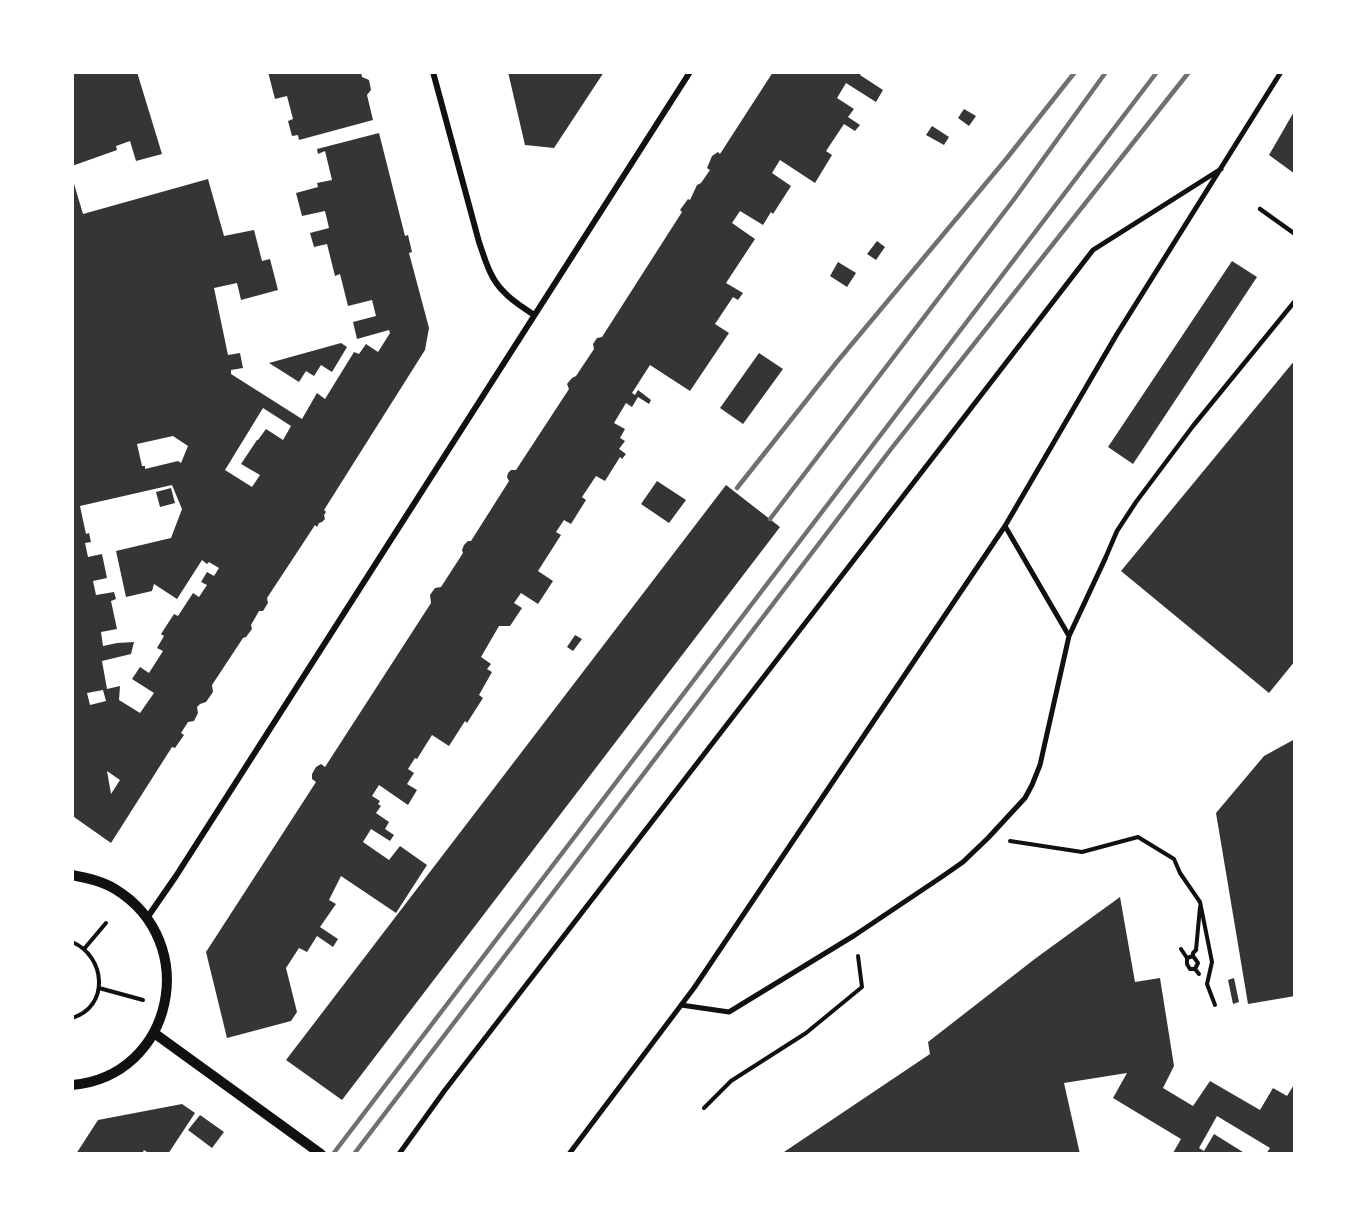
<!DOCTYPE html>
<html>
<head>
<meta charset="utf-8">
<style>
	body { margin:0 }
	#map { position:relative; width:1367px; height:1226px; overflow:hidden; background:#fff; font-family:Poppins,sans-serif }
	canvas { display:block }
	.frame { position:absolute; inset:0; border:74px solid #fff; pointer-events:none }
</style>
</head>
<body>
<div id="map">
<canvas width="1367" height="1226"></canvas>
<div class="frame"></div>
</div>
<script>
const ctx = document.querySelector('canvas').getContext('2d');
ctx.lineJoin = 'round';
function paint(path, color) {
  ctx.fillStyle = color;
  ctx.fill(path, 'evenodd');
}
function trace(path, color, width, dash) {
  ctx.strokeStyle = color;
  ctx.lineWidth = width;
  ctx.lineCap = dash ? 'butt' : 'round';
  ctx.setLineDash(dash || []);
  ctx.stroke(path);
}
const building = new Path2D(`
	M 72,72 L 137,72 L 162,154 L 136,161 L 130,141 L 116,146 L 117,150 L 72,166 Z
	M 268,72 L 361,72 L 362,77 L 369,80 L 371,90 L 367,95 L 373,120 L 299,140 L 298,135 L 292,136 L 288,121 L 293,119 L 287,96 L 275,99 Z
	M 508,72 L 604,72 L 554,148 L 525,145 Z
	M 773,72 L 861,72 L 860,75 L 883,90 L 876,102 L 846,83 L 837,98 L 854,109 L 848,117 L 860,125 L 855,131 L 844,124 L 826,151 L 832,155 L 815,183 L 780,160 L 772,173 L 791,186 L 773,214 L 771,212 L 763,225 L 740,211 L 732,223 L 755,239 L 726,283 L 743,293 L 738,300 L 733,297 L 715,324 L 729,333 L 690,391 L 650,365 L 632,393 L 635,395 L 638,390 L 651,400 L 649,404 L 638,397 L 632,407 L 626,403 L 614,423 L 625,429 L 620,438 L 625,441 L 619,449 L 626,454 L 622,459 L 620,457 L 605,481 L 596,476 L 582,497 L 586,500 L 571,524 L 564,520 L 556,532 L 561,535 L 538,571 L 553,581 L 538,604 L 521,593 L 514,603 L 522,608 L 510,626 L 499,626 L 481,657 L 491,664 L 487,669 L 492,672 L 479,695 L 483,698 L 467,723 L 465,721 L 449,746 L 432,735 L 417,759 L 415,758 L 408,769 L 414,773 L 407,784 L 417,790 L 408,805 L 379,785 L 372,796 L 380,801 L 378,804 L 381,806 L 376,813 L 389,822 L 385,829 L 394,835 L 390,841 L 371,829 L 363,842 L 389,860 L 400,846 L 427,865 L 396,913 L 341,876 L 329,900 L 336,904 L 320,927 L 338,939 L 333,947 L 317,936 L 307,952 L 299,948 L 286,968 L 297,1012 L 291,1021 L 227,1038 L 206,952 L 316,782 L 312,779 L 312,774 L 316,767 L 321,764 L 325,767 L 431,603 L 430,595 L 435,588 L 441,587 L 463,553 L 462,550 L 464,545 L 468,541 L 471,541 L 509,481 L 507,477 L 508,473 L 511,470 L 516,470 L 569,389 L 567,384 L 572,378 L 576,376 L 594,349 L 593,344 L 597,338 L 602,337 L 682,212 L 680,210 L 688,199 L 690,200 L 697,185 L 701,183 L 710,170 L 707,168 L 712,156 L 718,152 L 720,154 Z
	M 964,109 L 976,116 L 969,126 L 958,118 Z
	M 1295,110 L 1295,174 L 1269,155 Z
	M 932,126 L 949,137 L 944,145 L 926,135 Z
	M 379,133 L 405,236 L 408,235 L 412,252 L 409,253 L 429,328 L 425,350 L 324,510 L 326,512 L 324,515 L 325,519 L 322,522 L 319,523 L 317,527 L 315,525 L 267,598 L 268,603 L 263,611 L 259,611 L 251,625 L 252,629 L 246,637 L 243,638 L 212,685 L 213,692 L 206,702 L 200,704 L 197,707 L 198,713 L 194,721 L 188,722 L 181,733 L 184,735 L 175,748 L 172,747 L 111,843 L 74,817 L 72,814 L 72,177 L 83,214 L 208,179 L 224,236 L 254,230 L 262,261 L 270,259 L 278,290 L 241,300 L 237,283 L 214,288 L 228,355 L 240,353 L 243,368 L 231,370 L 231,374 L 302,419 L 317,393 L 325,399 L 354,352 L 359,354 L 366,344 L 378,352 L 390,333 L 389,330 L 357,339 L 353,322 L 376,316 L 372,300 L 348,306 L 340,274 L 335,276 L 327,244 L 314,247 L 310,233 L 329,228 L 325,211 L 302,216 L 296,193 L 318,187 L 317,183 L 332,180 L 325,151 L 318,154 L 317,149 ZM 263,408 L 291,426 L 283,440 L 266,429 L 258,440 L 257,440 L 241,464 L 260,475 L 252,487 L 225,470 ZM 173,436 L 188,446 L 181,463 L 178,461 L 145,469 L 145,466 L 142,466 L 137,444 ZM 172,485 L 182,509 L 171,538 L 116,551 L 126,597 L 152,591 L 154,584 L 177,599 L 202,560 L 207,564 L 209,562 L 219,568 L 214,576 L 207,572 L 201,582 L 207,585 L 199,597 L 193,593 L 178,616 L 174,614 L 161,634 L 164,636 L 157,648 L 163,651 L 149,673 L 140,667 L 132,679 L 154,693 L 140,713 L 119,700 L 120,686 L 107,689 L 102,661 L 131,654 L 134,642 L 117,643 L 103,646 L 101,632 L 117,629 L 111,601 L 116,599 L 114,592 L 96,595 L 93,581 L 107,578 L 102,554 L 88,557 L 85,543 L 91,542 L 89,533 L 86,534 L 80,506 ZM 103,690 L 106,701 L 90,705 L 87,693 ZM 107,771 L 120,780 L 111,794 Z
	M 877,241 L 885,247 L 876,260 L 867,254 Z
	M 1232,261 L 1257,277 L 1133,464 L 1108,447 Z
	M 838,262 L 856,273 L 847,287 L 830,276 Z
	M 341,343 L 347,347 L 332,372 L 321,365 L 314,376 L 306,371 L 299,382 L 269,363 Z
	M 759,353 L 783,369 L 743,424 L 720,408 Z
	M 1295,360 L 1295,661 L 1269,693 L 1121,571 Z
	M 657,481 L 686,500 L 669,523 L 641,504 Z
	M 726,485 L 780,527 L 342,1100 L 286,1060 Z
	M 171,488 L 175,503 L 160,507 L 156,492 Z
	M 575,635 L 582,639 L 573,651 L 567,647 Z
	M 1295,739 L 1295,996 L 1248,1004 L 1216,813 L 1264,756 Z
	M 1120,897 L 1135,982 L 1160,978 L 1174,1066 L 1163,1088 L 1193,1106 L 1210,1081 L 1260,1110 L 1273,1088 L 1287,1096 L 1295,1083 L 1295,1154 L 1266,1154 L 1270,1148 L 1217,1116 L 1199,1148 L 1204,1151 L 1214,1134 L 1246,1154 L 1175,1154 L 1173,1153 L 1181,1139 L 1113,1098 L 1127,1073 L 1064,1083 L 1080,1154 L 781,1154 L 930,1054 L 928,1042 L 1036,958 Z
	M 1234,978 L 1239,1002 L 1233,1004 L 1228,980 Z
	M 182,1104 L 195,1113 L 168,1154 L 150,1154 L 144,1150 L 142,1154 L 76,1154 L 98,1120 Z
	M 200,1115 L 224,1132 L 212,1148 L 188,1130 Z`);
const path = new Path2D(`
	M 1010,841 L 1082,852 L 1138,837 L 1174,859 L 1180,873 L 1200,902 L 1212,962 L 1207,984 L 1215,1005
	M 72,942 C 106,956 110,1007 72,1018
	M 84,949 L 106,923
	M 1181,949 L 1187,958 L 1187,964 L 1190,969 L 1195,969 L 1198,963 L 1193,956 L 1187,958
	M 1193,956 L 1193,953 L 1196,950 L 1200,907
	M 1195,969 L 1199,974
	M 99,988 L 143,1000
	M 704,1108 L 731,1081 L 806,1033 L 862,987 L 858,956`);
const service = new Path2D(`
	M 1260,209 L 1295,234
	M 1105,559 L 1117,531 L 1136,502 L 1193,426 L 1295,301`);
const pedestrian = new Path2D(`
	M 1069,636 L 1105,559
	M 681,1005 L 729,1012 L 855,935 L 943,876 L 963,862 L 988,838 L 1025,798 L 1032,785 L 1040,765 L 1069,636 L 1005,526
	M 399,1154 L 445,1090 L 1093,250 L 1221,169
	M 569,1154 L 694,988 L 1005,526 L 1117,334 L 1281,72`);
const minor = new Path2D(`
	M 433,72 L 479,242 C 485,259 490,279 504,292 C 512,301 524,308 534,315
	M 147,918 L 176,876 L 690,72`);
const tertiary = new Path2D(`
	M 72,875 C 87,878 102,881 115,889 C 202,942 174,1076 72,1085
	M 154,1033 L 321,1154`);
const rail = new Path2D(`
	M 737,488 L 836,363 L 1007,158 L 1075,72
	M 770,519 L 1015,198 L 1106,72
	M 333,1154 L 1157,72
	M 354,1154 L 891,449 L 1189,72`);
paint(building, '#353535');
trace(path, '#111', 4);
trace(service, '#111', 4.5);
trace(pedestrian, '#111', 5);
trace(minor, '#111', 6);
trace(tertiary, '#111', 10);
trace(rail, '#707070', 4.5);
</script>
</body>
</html>
